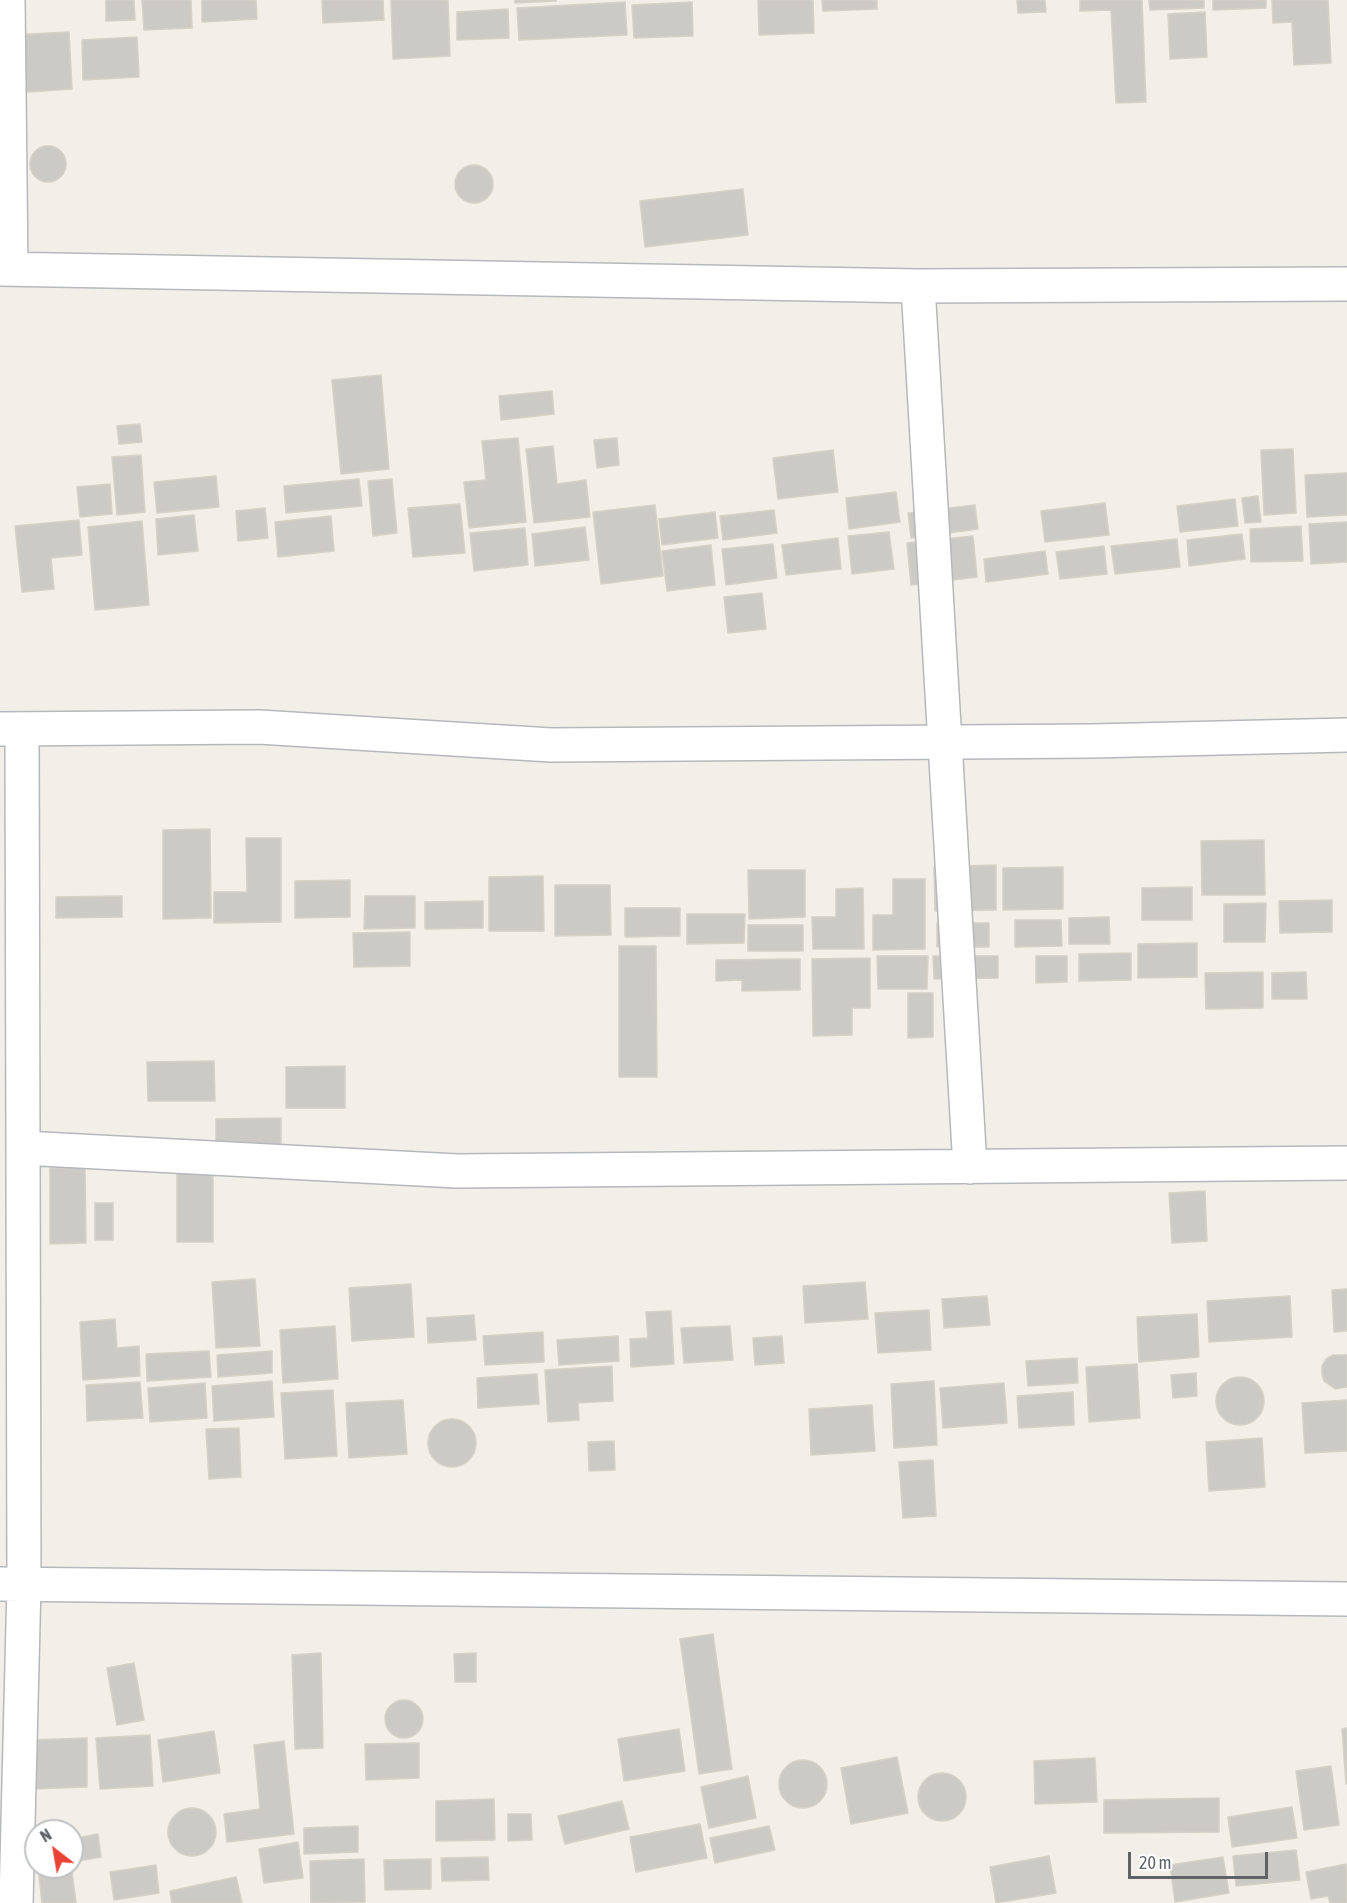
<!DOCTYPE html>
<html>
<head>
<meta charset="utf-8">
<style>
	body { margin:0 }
	#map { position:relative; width:1347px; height:1903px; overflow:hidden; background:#f1efe8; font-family:"Asap Condensed",sans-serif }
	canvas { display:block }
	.north { position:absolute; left:24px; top:1819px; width:60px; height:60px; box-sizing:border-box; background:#fff; border:2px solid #bfc1c3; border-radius:50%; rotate:329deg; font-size:16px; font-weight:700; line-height:24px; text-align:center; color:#5f6368 }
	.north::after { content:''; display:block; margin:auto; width:21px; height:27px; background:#ea4335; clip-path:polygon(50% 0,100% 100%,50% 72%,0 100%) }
	.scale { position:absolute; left:1128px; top:1852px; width:140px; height:27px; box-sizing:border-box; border:3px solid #5f6368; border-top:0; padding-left:8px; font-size:18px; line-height:21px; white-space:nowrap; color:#5f6368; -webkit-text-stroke:4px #fff; paint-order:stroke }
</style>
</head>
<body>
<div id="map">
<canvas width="1347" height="1903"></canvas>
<div class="north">N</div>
<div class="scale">20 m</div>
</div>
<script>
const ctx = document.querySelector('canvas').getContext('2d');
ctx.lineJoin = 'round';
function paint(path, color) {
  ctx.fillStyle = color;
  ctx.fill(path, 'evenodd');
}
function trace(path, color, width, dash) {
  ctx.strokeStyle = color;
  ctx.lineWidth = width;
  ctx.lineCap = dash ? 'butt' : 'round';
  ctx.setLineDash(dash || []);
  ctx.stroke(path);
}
const building = new Path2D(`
	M 106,0 L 134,0 L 135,20 L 106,21 Z
	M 142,0 L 191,0 L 192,28 L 144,30 Z
	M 202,0 L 256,0 L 257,19 L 202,22 Z
	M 322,0 L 383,0 L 384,20 L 323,23 Z
	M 391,0 L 448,0 L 450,56 L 393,59 Z
	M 515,0 L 556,0 L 556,1 L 515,3 Z
	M 758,0 L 813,0 L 814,33 L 759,35 Z
	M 822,0 L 877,0 L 877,9 L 823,11 Z
	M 1017,0 L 1045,0 L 1046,12 L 1018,13 Z
	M 1080,0 L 1142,0 L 1146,102 L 1116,103 L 1111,10 L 1080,11 Z
	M 1149,0 L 1204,0 L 1204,8 L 1150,10 Z
	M 1213,0 L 1266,0 L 1266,8 L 1213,10 Z
	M 1272,0 L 1328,0 L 1331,63 L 1294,65 L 1292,22 L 1273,23 Z
	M 625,2 L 627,35 L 519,40 L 517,8 Z
	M 692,2 L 693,36 L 634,38 L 632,5 Z
	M 508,9 L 509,38 L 457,40 L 457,12 Z
	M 1205,12 L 1207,57 L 1170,59 L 1168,14 Z
	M 69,32 L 72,89 L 14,93 L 11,35 Z
	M 137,37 L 139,77 L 83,80 L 82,40 Z
	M30 164a18 18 0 1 1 36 0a18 18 0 1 1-36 0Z
	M455 184a19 19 0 1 1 38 0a19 19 0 1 1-38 0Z
	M 743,189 L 748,235 L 645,247 L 640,201 Z
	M 381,375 L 389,469 L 341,474 L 332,380 Z
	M 552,391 L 554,414 L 501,420 L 499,396 Z
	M 140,424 L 142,442 L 119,444 L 117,426 Z
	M 518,438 L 526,522 L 469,528 L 464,482 L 486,480 L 482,441 Z
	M 617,438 L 619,465 L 597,468 L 594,440 Z
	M 553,446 L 557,484 L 586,480 L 590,517 L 534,523 L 526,449 Z
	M 1293,449 L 1296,513 L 1264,515 L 1261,450 Z
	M 833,450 L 838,492 L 778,499 L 773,458 Z
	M 141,455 L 145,512 L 117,515 L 112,457 Z
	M 1347,473 L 1347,515 L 1307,517 L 1305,475 Z
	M 216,476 L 219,507 L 157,513 L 154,482 Z
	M 359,479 L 362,506 L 286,513 L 284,486 Z
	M 392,479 L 397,533 L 373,536 L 368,481 Z
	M 110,484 L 112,514 L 80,517 L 77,487 Z
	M 896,492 L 900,522 L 849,529 L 846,498 Z
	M 1258,496 L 1261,522 L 1245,523 L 1242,498 Z
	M 1235,499 L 1238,526 L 1180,532 L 1177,506 Z
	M 1105,503 L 1109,535 L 1045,542 L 1041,511 Z
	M 460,504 L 465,553 L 413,557 L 408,508 Z
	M 655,505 L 663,576 L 601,584 L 593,512 Z
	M 975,505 L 978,529 L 911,538 L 908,513 Z
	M 265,508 L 268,538 L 238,541 L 236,511 Z
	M 774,510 L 777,533 L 723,540 L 720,516 Z
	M 715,512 L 718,538 L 662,545 L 659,519 Z
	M 194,515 L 198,551 L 158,555 L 156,519 Z
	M 331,516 L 334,551 L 278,557 L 275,522 Z
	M 79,520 L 82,555 L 51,558 L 54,589 L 22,592 L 15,526 Z
	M 142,521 L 149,605 L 95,610 L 88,527 Z
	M 1347,522 L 1347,562 L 1311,564 L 1309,524 Z
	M 1301,526 L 1303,561 L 1251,562 L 1250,529 Z
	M 585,527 L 589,560 L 535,566 L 532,534 Z
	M 525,528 L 528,565 L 474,571 L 470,533 Z
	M 889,532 L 894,569 L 852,574 L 848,536 Z
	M 1242,534 L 1245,559 L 1189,566 L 1187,540 Z
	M 973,536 L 977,577 L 911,585 L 907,543 Z
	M 838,538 L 841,569 L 786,575 L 782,545 Z
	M 1177,539 L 1180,567 L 1115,574 L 1111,546 Z
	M 773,544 L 777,578 L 726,585 L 722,549 Z
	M 711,545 L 715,585 L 667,591 L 662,551 Z
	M 1104,546 L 1107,574 L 1060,579 L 1056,552 Z
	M 1045,551 L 1048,574 L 986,582 L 984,559 Z
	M 762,593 L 766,629 L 728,633 L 724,597 Z
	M 210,829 L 211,918 L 163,919 L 163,830 Z
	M 246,838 L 281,838 L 281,922 L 214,923 L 214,892 L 247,892 Z
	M 1264,840 L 1265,895 L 1202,895 L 1201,841 Z
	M 996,865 L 996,910 L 935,911 L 934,867 Z
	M 1063,867 L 1063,909 L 1003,910 L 1003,868 Z
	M 748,870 L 805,870 L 805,917 L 749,919 Z
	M 543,876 L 544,931 L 489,931 L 489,877 Z
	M 893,879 L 925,879 L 925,949 L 873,950 L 873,915 L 893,915 Z
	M 350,880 L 350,917 L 295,918 L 295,881 Z
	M 555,885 L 610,885 L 611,935 L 555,936 Z
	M 1192,887 L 1192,920 L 1142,920 L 1142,888 Z
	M 863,888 L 864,949 L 813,949 L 812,917 L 836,917 L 836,889 Z
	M 122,896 L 122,917 L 56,918 L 56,897 Z
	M 365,896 L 415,896 L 415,928 L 364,929 Z
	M 1332,900 L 1332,932 L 1280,933 L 1279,901 Z
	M 483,901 L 483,928 L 425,929 L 425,902 Z
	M 1266,903 L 1265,942 L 1224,942 L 1224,904 Z
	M 625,908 L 680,908 L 680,936 L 625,937 Z
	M 687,914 L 745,914 L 744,943 L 687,944 Z
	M 1109,917 L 1110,944 L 1069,944 L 1069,918 Z
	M 1015,920 L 1061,920 L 1062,946 L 1015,947 Z
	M 937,923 L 989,923 L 989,947 L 937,947 Z
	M 748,925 L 803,925 L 803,951 L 748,951 Z
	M 410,932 L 410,966 L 354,967 L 353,933 Z
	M 1197,943 L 1197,977 L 1138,978 L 1138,944 Z
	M 619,946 L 656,946 L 657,1077 L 619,1077 Z
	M 1131,953 L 1131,980 L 1079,981 L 1079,954 Z
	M 877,956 L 928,956 L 927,989 L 878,989 Z
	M 933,956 L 998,956 L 998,978 L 934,979 Z
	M 1036,956 L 1067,956 L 1067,982 L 1036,983 Z
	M 870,958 L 870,1008 L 852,1008 L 852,1035 L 813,1036 L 812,959 Z
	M 800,959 L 800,990 L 742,991 L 742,980 L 716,981 L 716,960 Z
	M 1263,972 L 1263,1008 L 1206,1009 L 1205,973 Z
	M 1306,972 L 1307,999 L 1272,999 L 1272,973 Z
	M 908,993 L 933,993 L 933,1037 L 908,1038 Z
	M 214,1061 L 215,1101 L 148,1101 L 147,1062 Z
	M 345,1066 L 345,1108 L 286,1108 L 286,1067 Z
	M 281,1118 L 281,1156 L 216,1157 L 216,1119 Z
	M 50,1168 L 85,1168 L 86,1243 L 50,1244 Z
	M 213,1170 L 213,1242 L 177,1242 L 177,1171 Z
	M 1205,1191 L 1207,1241 L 1172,1243 L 1169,1193 Z
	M 95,1203 L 113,1203 L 113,1240 L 95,1240 Z
	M 255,1279 L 260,1346 L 216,1348 L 212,1282 Z
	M 865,1282 L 868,1319 L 805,1323 L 803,1286 Z
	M 411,1284 L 414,1337 L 352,1341 L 349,1288 Z
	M 1347,1289 L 1347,1331 L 1334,1332 L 1332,1290 Z
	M 987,1296 L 990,1325 L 944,1328 L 942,1299 Z
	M 1290,1296 L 1292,1337 L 1209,1342 L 1207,1301 Z
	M 929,1310 L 931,1350 L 878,1353 L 875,1313 Z
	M 671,1311 L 674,1364 L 631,1367 L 630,1339 L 648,1338 L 646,1312 Z
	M 1197,1314 L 1199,1357 L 1139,1362 L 1137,1317 Z
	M 474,1315 L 476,1340 L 428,1343 L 427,1318 Z
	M 115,1319 L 117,1348 L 139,1346 L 140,1376 L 83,1380 L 80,1322 Z
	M 335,1326 L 338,1379 L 283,1383 L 280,1330 Z
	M 730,1326 L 733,1360 L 684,1363 L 681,1328 Z
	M 543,1332 L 544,1362 L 485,1365 L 483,1336 Z
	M 618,1336 L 619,1361 L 559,1365 L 557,1340 Z
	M 782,1336 L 784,1363 L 755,1365 L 753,1338 Z
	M 209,1351 L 211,1377 L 147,1381 L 146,1354 Z
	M 272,1351 L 272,1373 L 218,1377 L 217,1355 Z
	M 1333,1355 L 1347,1355 L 1347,1387 L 1335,1389 L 1324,1381 L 1322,1374 L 1322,1366 L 1326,1359 Z
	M 1077,1358 L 1078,1383 L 1028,1386 L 1026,1361 Z
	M 1137,1364 L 1140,1418 L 1089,1422 L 1086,1367 Z
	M 612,1366 L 613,1401 L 578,1403 L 579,1420 L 548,1422 L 545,1370 Z
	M 1196,1373 L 1197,1396 L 1173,1398 L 1171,1375 Z
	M 537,1374 L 539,1404 L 478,1408 L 477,1378 Z
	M1216 1401a24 24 0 1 1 48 0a24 24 0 1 1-48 0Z
	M 272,1381 L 274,1417 L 214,1421 L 212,1386 Z
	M 934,1381 L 937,1445 L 894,1448 L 891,1384 Z
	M 140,1382 L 143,1418 L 87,1421 L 86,1385 Z
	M 205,1383 L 207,1418 L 150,1422 L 148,1388 Z
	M 1004,1383 L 1007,1423 L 943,1428 L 940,1388 Z
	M 333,1390 L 337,1456 L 285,1459 L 281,1393 Z
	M 1073,1392 L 1074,1425 L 1019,1428 L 1017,1396 Z
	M 403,1400 L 407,1454 L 349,1458 L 346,1403 Z
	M 1347,1400 L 1347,1451 L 1305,1453 L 1302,1403 Z
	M 872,1405 L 875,1451 L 811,1455 L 809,1409 Z
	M428 1443a24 24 0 1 1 48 0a24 24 0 1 1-48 0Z
	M 239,1428 L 241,1477 L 209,1479 L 206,1429 Z
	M 1262,1438 L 1265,1487 L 1209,1491 L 1206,1442 Z
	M 614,1441 L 615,1470 L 589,1471 L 588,1442 Z
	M 933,1460 L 936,1516 L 903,1518 L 899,1462 Z
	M 713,1634 L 732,1769 L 699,1774 L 680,1639 Z
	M 321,1653 L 323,1748 L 295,1749 L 292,1655 Z
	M 476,1653 L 476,1682 L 455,1682 L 454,1654 Z
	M 134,1663 L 144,1720 L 117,1725 L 107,1668 Z
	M385 1719a19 19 0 1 1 38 0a19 19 0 1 1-38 0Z
	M 1347,1728 L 1347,1784 L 1346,1784 L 1342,1729 Z
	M 679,1729 L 685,1771 L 624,1781 L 618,1739 Z
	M 214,1731 L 220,1773 L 163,1782 L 158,1740 Z
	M 150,1735 L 153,1786 L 100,1789 L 96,1738 Z
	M 87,1738 L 87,1787 L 32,1789 L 30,1740 Z
	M 284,1741 L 294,1834 L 227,1842 L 224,1814 L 260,1809 L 254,1745 Z
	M 419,1743 L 419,1778 L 366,1780 L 365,1744 Z
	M 897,1757 L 908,1813 L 851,1824 L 841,1768 Z
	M 1095,1758 L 1097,1802 L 1035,1804 L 1034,1761 Z
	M779 1784a24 24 0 1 1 48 0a24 24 0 1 1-48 0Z
	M 1331,1766 L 1339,1825 L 1304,1830 L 1296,1771 Z
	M918 1797a24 24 0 1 1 48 0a24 24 0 1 1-48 0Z
	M 748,1776 L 756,1818 L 709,1828 L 701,1787 Z
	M 1219,1798 L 1219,1832 L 1104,1833 L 1104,1800 Z
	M 494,1799 L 495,1840 L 436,1841 L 436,1801 Z
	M 622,1801 L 629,1829 L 565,1844 L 558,1816 Z
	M 1292,1807 L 1297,1838 L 1232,1847 L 1228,1817 Z
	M168 1832a24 24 0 1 1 48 0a24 24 0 1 1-48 0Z
	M 508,1814 L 531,1814 L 532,1840 L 508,1841 Z
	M 700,1824 L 707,1858 L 636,1872 L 630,1837 Z
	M 358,1826 L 358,1852 L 304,1854 L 304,1828 Z
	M 769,1826 L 775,1850 L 715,1863 L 710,1838 Z
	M 98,1834 L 101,1857 L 72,1862 L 72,1839 Z
	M 298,1842 L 303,1878 L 264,1883 L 259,1849 Z
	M 1296,1850 L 1300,1880 L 1236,1886 L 1233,1856 Z
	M 1049,1856 L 1056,1893 L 996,1903 L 990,1867 Z
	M 488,1857 L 489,1880 L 442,1881 L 441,1858 Z
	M 1223,1857 L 1229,1893 L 1175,1902 L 1170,1865 Z
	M 364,1859 L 365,1902 L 311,1903 L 310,1861 Z
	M 431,1859 L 431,1889 L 385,1890 L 384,1860 Z
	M 1346,1864 L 1347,1903 L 1330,1903 L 1328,1896 L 1311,1899 L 1306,1872 Z
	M 156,1865 L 159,1893 L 114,1900 L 110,1872 Z
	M 72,1872 L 76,1903 L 42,1903 L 39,1876 Z
	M 236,1877 L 242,1903 L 172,1903 L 170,1891 Z`);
const minor = new Path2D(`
	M 8,0 L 11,269
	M 0,269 L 918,286 L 1347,284
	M 918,286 L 970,1167
	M 0,729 L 259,727 L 551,745 L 1092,741 L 1347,735
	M 23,1148 L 457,1171 L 1347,1163
	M 0,1584 L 1347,1599
	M 16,1903 L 24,1584 L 22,729`);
paint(building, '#cccac5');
trace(building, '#d6d1c6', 1.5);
trace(minor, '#b5b8bc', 36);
trace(minor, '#fff', 33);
</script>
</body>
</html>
